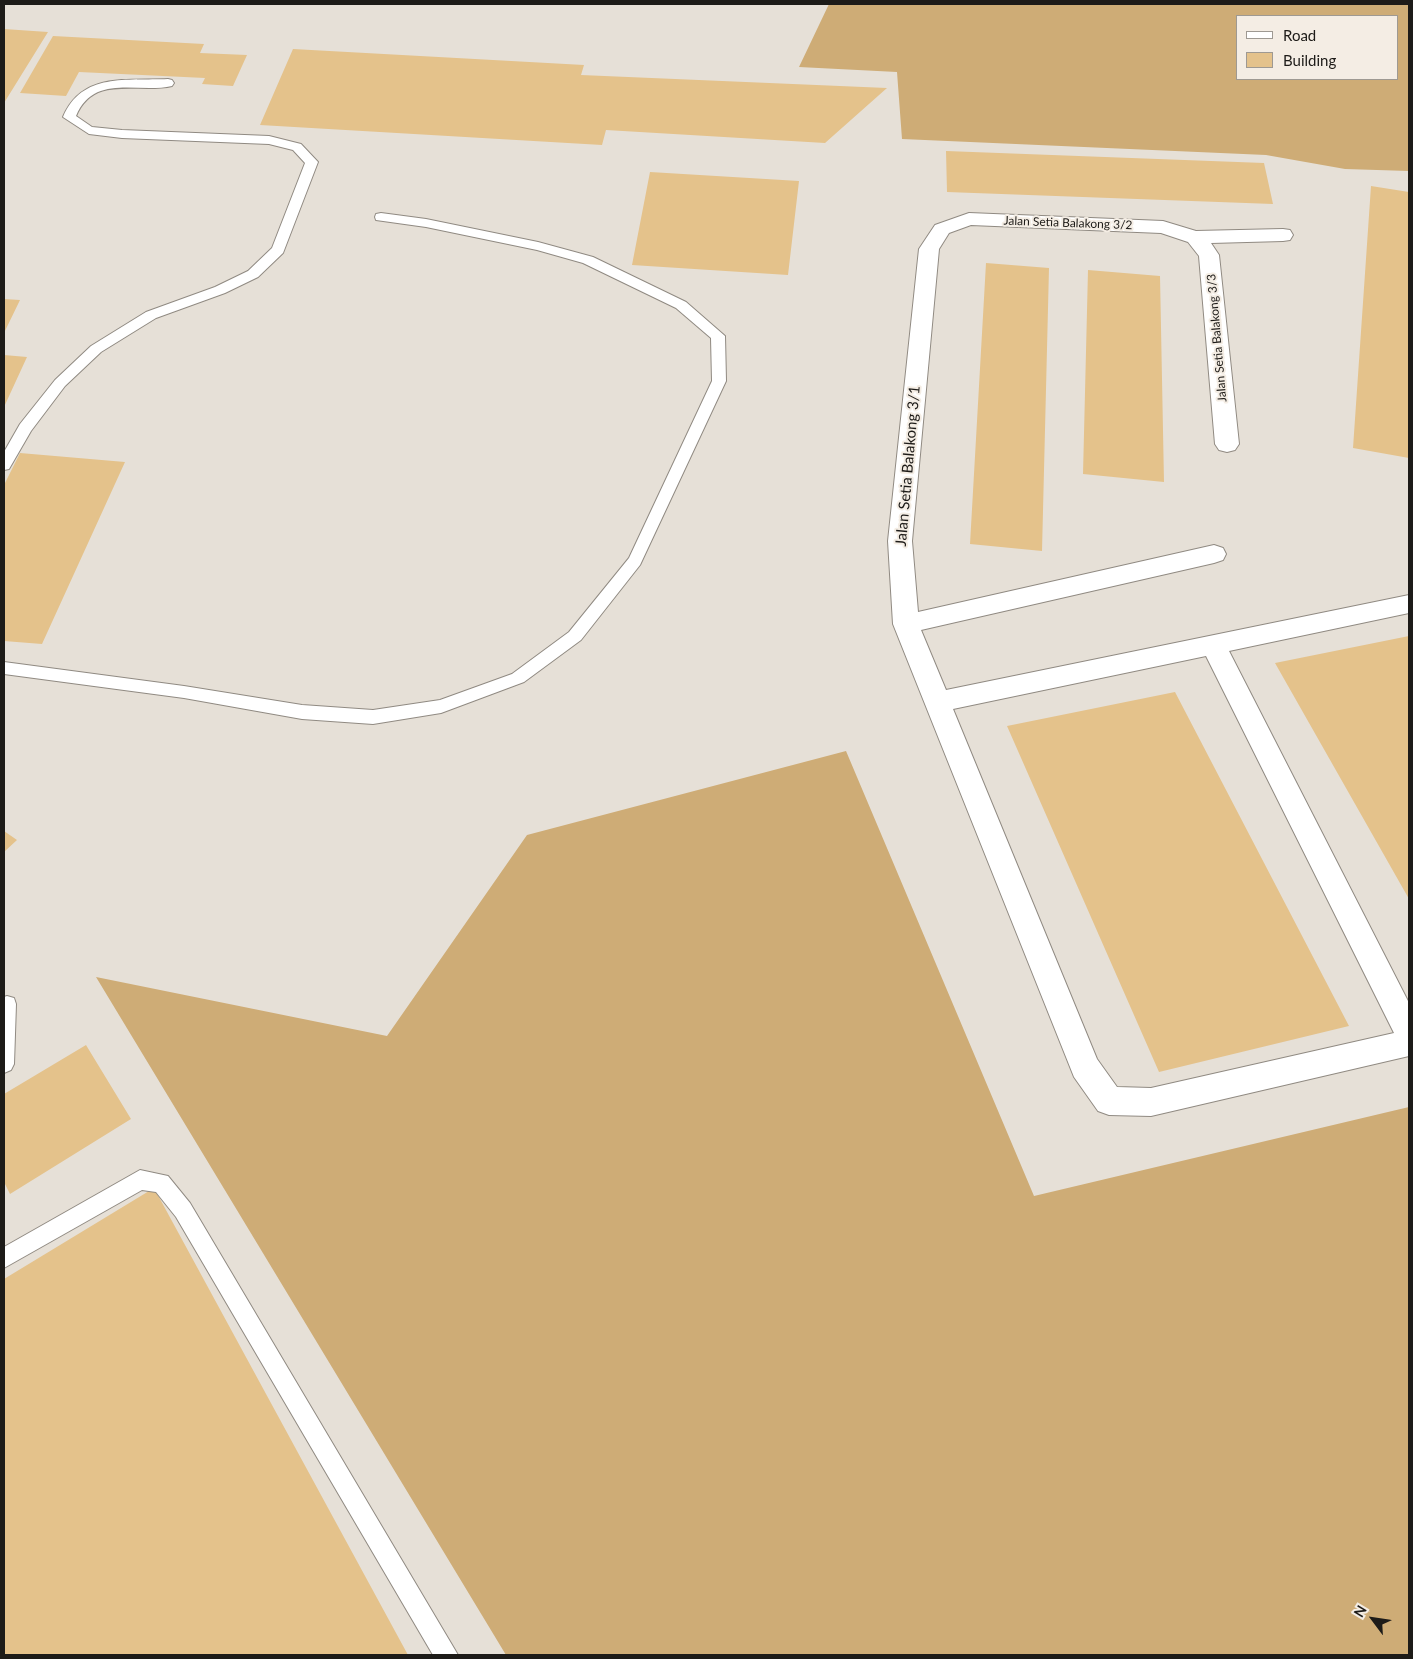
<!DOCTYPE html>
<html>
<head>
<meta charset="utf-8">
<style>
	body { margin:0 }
	#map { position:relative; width:1413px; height:1659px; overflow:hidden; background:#e6e0d7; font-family:Lato,sans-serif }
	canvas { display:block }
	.frame { position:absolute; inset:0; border:5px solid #1d1b18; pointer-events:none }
	.legend { position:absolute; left:1236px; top:15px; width:162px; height:65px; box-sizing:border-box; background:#f4ede4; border:1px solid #9e9992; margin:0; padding:6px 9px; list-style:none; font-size:15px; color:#1d1b18 }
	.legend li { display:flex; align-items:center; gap:10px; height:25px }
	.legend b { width:25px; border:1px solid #9e9992 }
	.north { position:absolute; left:1348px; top:1594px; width:50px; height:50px; -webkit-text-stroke:4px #f4ede4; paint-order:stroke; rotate:301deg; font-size:14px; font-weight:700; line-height:20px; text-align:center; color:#1d1b18 }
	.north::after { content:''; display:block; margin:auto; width:18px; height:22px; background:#1d1b18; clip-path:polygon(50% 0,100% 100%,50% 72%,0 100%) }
</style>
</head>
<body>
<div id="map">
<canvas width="1413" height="1659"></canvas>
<div class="frame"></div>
<ul class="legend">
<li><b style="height:6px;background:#fff"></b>Road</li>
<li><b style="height:14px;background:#e4c28b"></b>Building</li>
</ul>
<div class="north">N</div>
</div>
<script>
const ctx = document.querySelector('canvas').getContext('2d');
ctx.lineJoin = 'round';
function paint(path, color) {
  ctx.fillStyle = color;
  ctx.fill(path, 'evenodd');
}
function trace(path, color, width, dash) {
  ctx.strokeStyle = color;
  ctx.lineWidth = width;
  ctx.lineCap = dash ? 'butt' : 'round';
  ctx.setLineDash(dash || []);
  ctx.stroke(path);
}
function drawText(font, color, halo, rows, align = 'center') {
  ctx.font = font + ' Lato,sans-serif';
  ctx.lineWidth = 4;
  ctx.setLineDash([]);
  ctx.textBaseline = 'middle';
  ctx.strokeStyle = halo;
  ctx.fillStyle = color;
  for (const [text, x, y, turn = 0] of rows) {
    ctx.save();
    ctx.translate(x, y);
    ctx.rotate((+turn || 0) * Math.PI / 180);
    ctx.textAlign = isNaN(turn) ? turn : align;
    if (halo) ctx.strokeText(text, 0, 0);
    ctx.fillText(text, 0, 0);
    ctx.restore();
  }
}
const forest = new Path2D(`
	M 829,4 L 1409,4 L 1409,171 L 1345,169 L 1266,155 L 902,139 L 897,72 L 799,67 ZM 1237,16 L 1397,16 L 1397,79 L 1237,79 Z
	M 846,751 L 1034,1196 L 1409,1107 L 1409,1655 L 506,1655 L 96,977 L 387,1036 L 527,835 Z`);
const building = new Path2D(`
	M 4,29 L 48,32 L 4,103 Z
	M 53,36 L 204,44 L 200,53 L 247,55 L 233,86 L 202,84 L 205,78 L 79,72 L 66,96 L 20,93 Z
	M 293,49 L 584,65 L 581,75 L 887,88 L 825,143 L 606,130 L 602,145 L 260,125 Z
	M 946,151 L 1264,163 L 1273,204 L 947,192 Z
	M 650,172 L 799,181 L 788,275 L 632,265 Z
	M 1371,186 L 1409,192 L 1409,458 L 1353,448 Z
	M 986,263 L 1049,268 L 1042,551 L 970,544 Z
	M 1088,270 L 1160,276 L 1164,482 L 1083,474 Z
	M 4,299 L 20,300 L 4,333 Z
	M 4,355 L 27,357 L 4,407 Z
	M 20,453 L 125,462 L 42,644 L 4,641 L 4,485 Z
	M 1409,636 L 1409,899 L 1275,663 Z
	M 1175,692 L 1349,1026 L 1159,1072 L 1007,726 Z
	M 4,831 L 17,840 L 4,852 Z
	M 86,1045 L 131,1119 L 10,1194 L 4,1182 L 4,1094 Z
	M 154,1188 L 408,1655 L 4,1655 L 4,1279 Z`);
const lane = new Path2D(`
	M 168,79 L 172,80 L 174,83 L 172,86 C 138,94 94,73 76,116 L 92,127 L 122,130 L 269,136 L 301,144 L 318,162 L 283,253 L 258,277 L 225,293 L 156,318 L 101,352 L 65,386 L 31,431 L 9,469 L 4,470 L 4,452 L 20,424 L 55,380 L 91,346 L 146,312 L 215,287 L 248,271 L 272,248 L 305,163 L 293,150 L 269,144 L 122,138 L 89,134 L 63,117 C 82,72 127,81 168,79 Z
	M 381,213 L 426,219 L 538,242 L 593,257 L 686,302 L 725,336 L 726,381 L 640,565 L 581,640 L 524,682 L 441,713 L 373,724 L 302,719 L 184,698 L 4,674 L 4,662 L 184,686 L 302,705 L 373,710 L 440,700 L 512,674 L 569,632 L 629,558 L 712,381 L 711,338 L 676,308 L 583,263 L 537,250 L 426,227 L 376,220 L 375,217 L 376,214 Z
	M 7,996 L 14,998 L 16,1004 L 14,1064 L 11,1070 L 4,1073 L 4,997 Z
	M 140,1170 L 168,1176 L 190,1203 L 458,1655 L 433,1655 L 176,1217 L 156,1192 L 142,1190 L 4,1268 L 4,1247 Z`);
const street = new Path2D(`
	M 969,213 L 1163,221 L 1196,231 L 1283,229 L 1290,230 L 1293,235 L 1290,240 L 1283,241 L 1211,243 L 1219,255 L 1239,444 L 1235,450 L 1227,452 L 1219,450 L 1215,444 L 1199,256 L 1188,242 L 1161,233 L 971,225 L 949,233 L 939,249 L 912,541 L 918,612 L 1214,545 L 1223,548 L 1226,554 L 1223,560 L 1214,563 L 921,630 L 946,690 L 1409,595 L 1409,613 L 1229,651 L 1409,1003 L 1409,1056 L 1151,1116 L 1109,1115 L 1098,1111 L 1074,1077 L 893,624 L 888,541 L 919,249 L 935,225 ZM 1206,656 L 1394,1033 L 1151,1088 L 1117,1087 L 1097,1059 L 953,709 Z`);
const farStreetnames = [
	["Jalan Setia Balakong 3/2",1068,223,2],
	["Jalan Setia Balakong 3/3",1217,338,-95]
];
const streetNames = [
	["Jalan Setia Balakong 3/1",908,466,-85]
];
paint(forest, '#ceac76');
paint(building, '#e4c28b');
trace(lane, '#908a82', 2);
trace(street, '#908a82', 2);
paint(lane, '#fff');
paint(street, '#fff');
drawText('12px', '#1d1b18', '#f4ede4', farStreetnames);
drawText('15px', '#1d1b18', '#f4ede4', streetNames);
</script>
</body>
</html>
